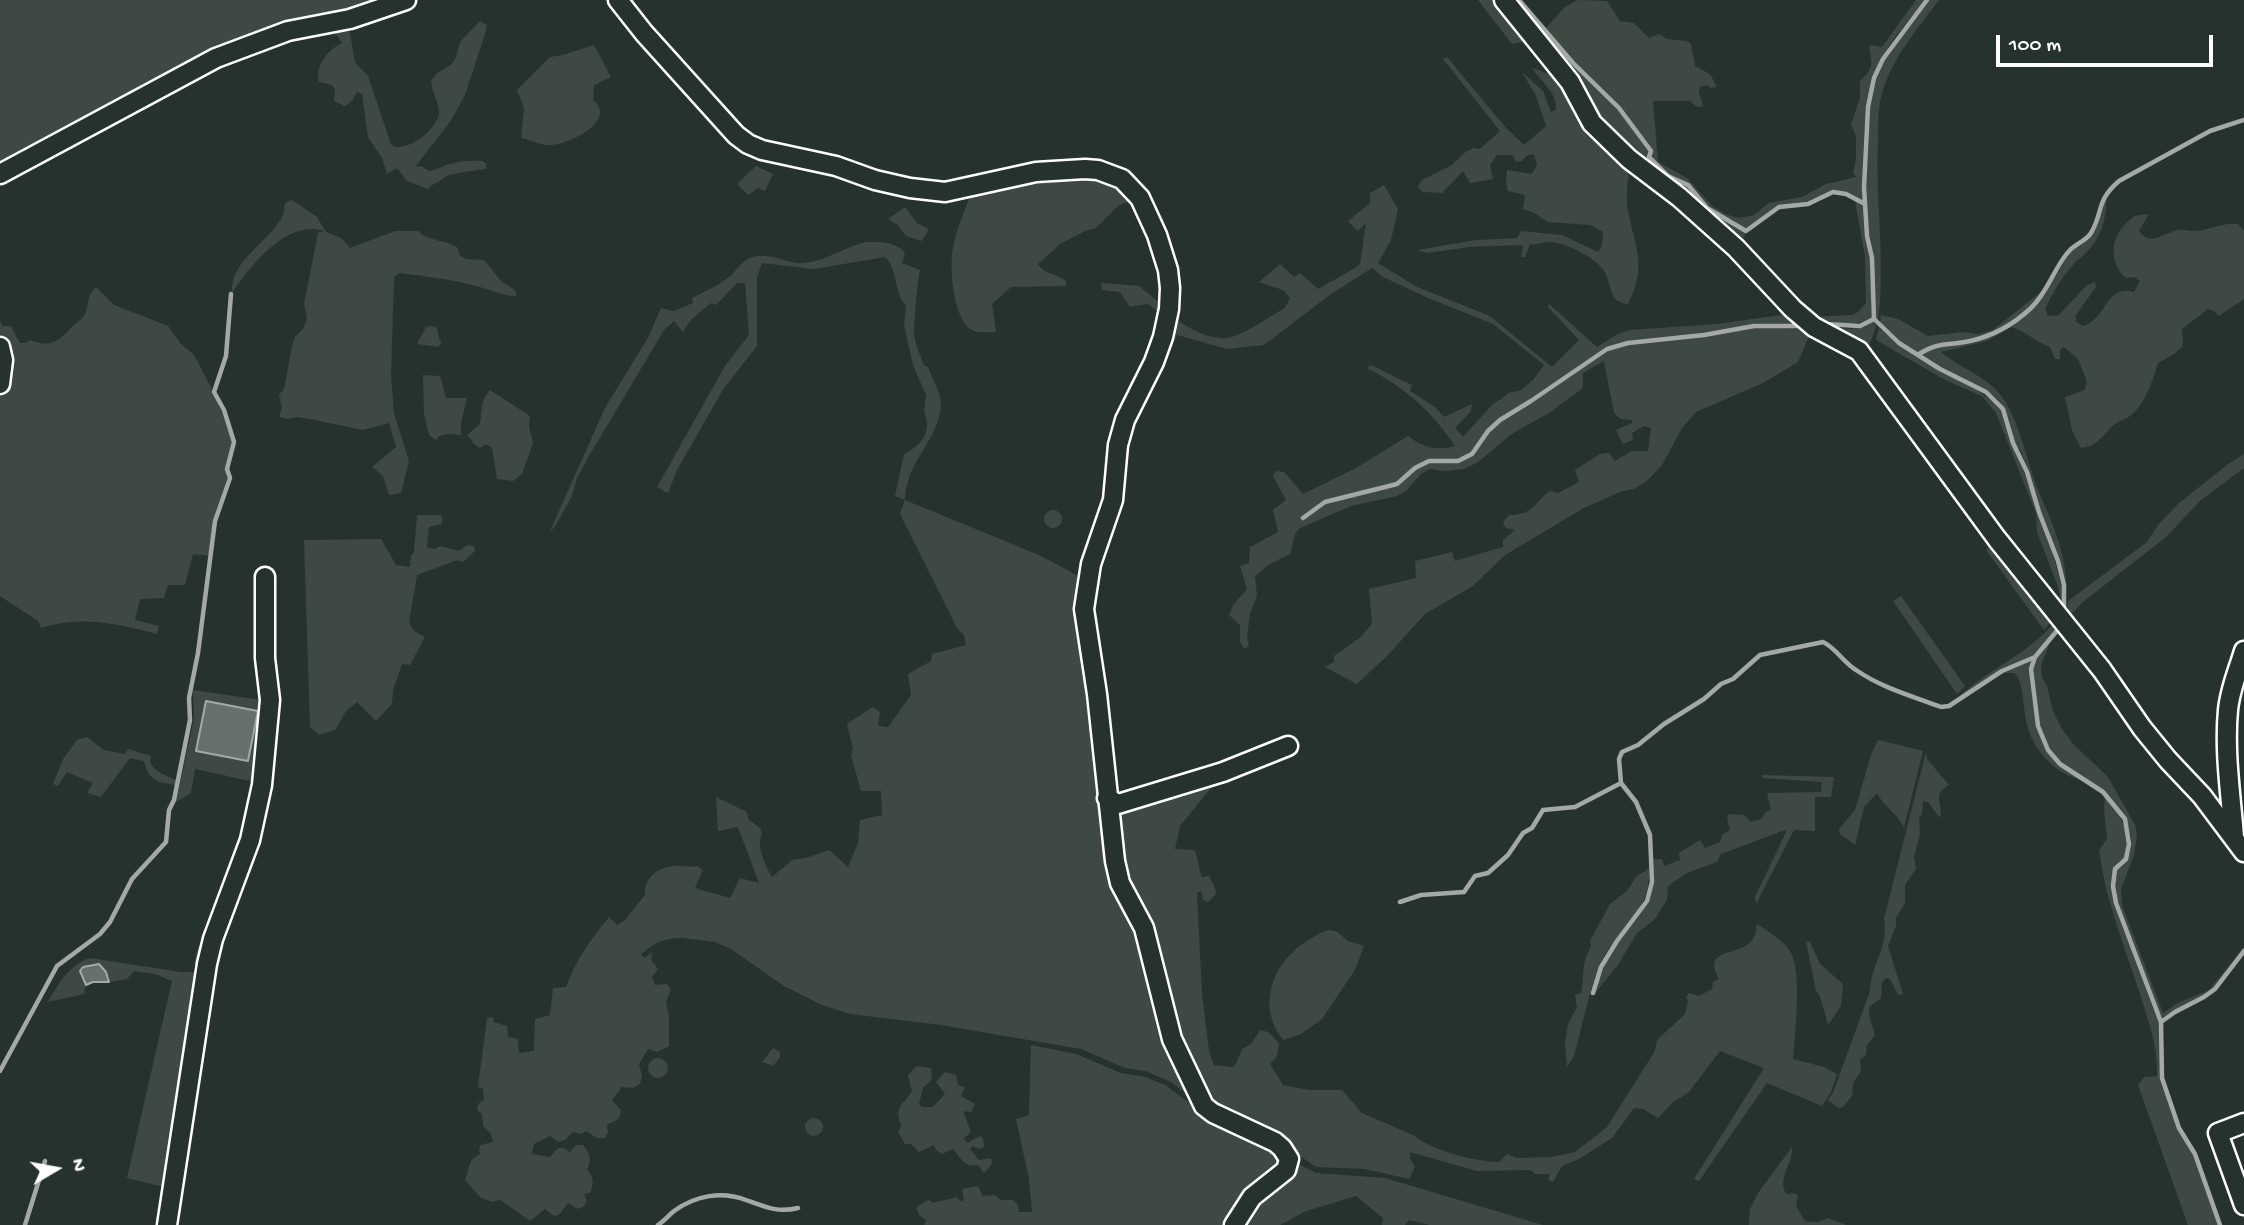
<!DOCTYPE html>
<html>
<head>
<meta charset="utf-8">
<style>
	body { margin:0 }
	#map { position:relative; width:2244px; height:1225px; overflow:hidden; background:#26332d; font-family:"Gochi Hand",sans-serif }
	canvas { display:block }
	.north { position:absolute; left:21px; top:1134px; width:70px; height:70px; -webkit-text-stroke:5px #26332d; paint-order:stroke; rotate:80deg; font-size:19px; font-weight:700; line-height:28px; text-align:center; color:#fff }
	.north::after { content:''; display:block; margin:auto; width:24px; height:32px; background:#fff; clip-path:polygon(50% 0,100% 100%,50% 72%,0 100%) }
	.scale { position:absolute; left:1996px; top:35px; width:217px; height:32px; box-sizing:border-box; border:4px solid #fff; border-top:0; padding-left:9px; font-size:21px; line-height:24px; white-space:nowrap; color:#fff; -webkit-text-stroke:5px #26332d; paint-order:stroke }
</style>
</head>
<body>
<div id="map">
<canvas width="2244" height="1225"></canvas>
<div class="north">N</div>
<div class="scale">100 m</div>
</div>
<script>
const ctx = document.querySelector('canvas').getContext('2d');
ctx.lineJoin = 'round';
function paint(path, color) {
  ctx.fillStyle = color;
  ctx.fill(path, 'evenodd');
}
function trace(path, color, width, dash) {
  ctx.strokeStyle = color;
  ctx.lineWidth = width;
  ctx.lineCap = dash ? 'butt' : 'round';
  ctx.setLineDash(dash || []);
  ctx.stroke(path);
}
const green = new Path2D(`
	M 0,0 L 397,0 L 309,22 L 0,170 Z
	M 1478,0 L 1501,0 L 1535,40 L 1512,44 Z
	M 1508,0 L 1517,0 L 1572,64 L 1618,109 L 1649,152 L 1648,158 L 1668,177 L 1687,186 L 1706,209 L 1746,233 L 1739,246 L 1595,121 Z
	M 1577,0 L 1607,1 L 1620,21 L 1634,23 L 1649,38 L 1659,34 L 1667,39 L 1687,41 L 1691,44 L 1695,66 L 1710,74 L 1717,87 L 1711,88 L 1708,85 L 1700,87 L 1699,92 L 1703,106 L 1697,107 L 1690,101 L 1653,101 L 1658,162 L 1687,178 L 1713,207 L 1728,215 L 1739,218 L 1754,215 L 1769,203 L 1802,197 L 1826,184 L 1856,177 L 1853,173 L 1856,159 L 1856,136 L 1851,125 L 1860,97 L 1860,81 C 1876,66 1871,64 1869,45 L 1882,47 L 1916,0 L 1926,0 C 1910,19 1891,39 1880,62 C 1861,104 1863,156 1864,202 L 1846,193 L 1833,191 L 1807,203 L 1778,206 L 1746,230 L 1708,207 L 1688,184 L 1669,175 L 1651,157 L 1652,151 L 1620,107 L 1574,62 L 1545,29 L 1565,7 Z
	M 1928,0 L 1939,0 C 1917,30 1890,60 1881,97 C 1878,110 1878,126 1878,140 C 1875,201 1886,262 1878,323 L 1875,318 L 1873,258 L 1868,236 L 1865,187 L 1869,107 L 1875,78 L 1883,59 Z
	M 480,21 L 487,25 L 486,31 L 465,95 L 450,122 L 415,167 L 421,166 L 429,171 C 436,170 440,168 446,165 C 458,161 470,160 483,161 L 486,164 L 486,169 C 472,171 460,172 446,176 C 441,182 434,182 428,189 L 407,181 L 397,168 L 387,174 L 382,158 L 368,137 L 362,94 L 357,92 L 352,101 L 345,106 L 334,101 L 335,90 L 332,85 L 319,82 C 315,65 327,51 342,43 L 334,31 L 281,41 L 225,62 L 119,122 L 81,139 L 44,164 L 0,180 L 0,176 L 225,58 L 285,35 L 342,25 L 350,33 L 355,62 L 368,76 L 391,144 L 394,147 C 413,148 431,133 439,116 C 440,103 432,94 431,81 L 436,74 L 452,64 L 456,57 L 460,42 Z
	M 594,45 L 611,77 L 594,85 L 593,100 C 618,120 570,144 552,145 C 541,146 532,140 521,138 L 524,108 L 517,90 L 550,57 L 563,55 Z
	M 1447,57 L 1506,128 L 1524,145 L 1546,126 L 1536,96 L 1522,72 L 1543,91 L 1551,112 L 1556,110 C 1558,93 1540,81 1532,68 L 1552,75 L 1562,74 L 1579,105 L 1698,224 L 1629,171 C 1628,181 1626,193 1627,204 C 1633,245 1649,263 1628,304 C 1605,302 1614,280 1601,267 C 1591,256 1566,243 1551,242 C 1543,241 1538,246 1530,244 L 1525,257 L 1521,257 L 1523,245 L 1469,247 L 1427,253 L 1418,250 L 1476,240 L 1517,238 L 1521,231 L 1562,235 L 1598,252 L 1602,246 L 1603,232 L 1590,225 L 1548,222 L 1534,213 L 1523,209 L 1525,195 L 1508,191 L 1506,183 L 1507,170 L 1532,174 L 1537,165 L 1534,154 L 1526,156 L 1522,161 L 1516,162 L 1513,155 L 1497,155 L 1490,165 L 1493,179 L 1470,183 L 1463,171 L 1442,193 L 1423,192 L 1418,187 L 1422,180 L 1452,165 L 1464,153 L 1473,148 L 1480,149 L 1500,131 L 1443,59 Z
	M 756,166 L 773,174 L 765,191 L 758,188 L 748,195 L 737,184 Z
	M 1095,174 L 1137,197 L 1118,206 L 1096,228 L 1085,231 L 1060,244 L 1038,264 C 1045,275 1056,273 1066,281 L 1066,286 L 1011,287 L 992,304 L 996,332 C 987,332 976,334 969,328 C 953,314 949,268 953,248 C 956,229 966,209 972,191 L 1038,175 Z
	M 1384,185 L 1398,209 L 1391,240 L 1378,263 L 1417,287 L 1490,316 L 1552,367 L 1579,340 L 1548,307 L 1549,304 L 1597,347 L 1616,335 L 1629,330 L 1717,324 L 1781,315 L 1766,292 L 1807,324 L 1753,324 L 1704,334 L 1628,341 L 1606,347 L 1530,400 L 1499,419 L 1487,430 L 1471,453 L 1458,460 L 1428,459 L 1414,467 L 1396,482 L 1324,501 L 1303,516 L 1304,519 L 1326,504 L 1397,485 L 1416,469 L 1429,462 L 1459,462 L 1473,455 L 1489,432 L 1501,421 L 1532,403 L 1607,350 L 1629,344 L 1704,337 L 1754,327 L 1812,329 L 1798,362 L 1763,383 L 1696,412 L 1682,428 L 1662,465 L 1647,481 L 1634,489 L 1620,492 L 1584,508 L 1505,555 L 1473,586 L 1425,614 L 1388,655 L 1357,684 L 1325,667 L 1334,662 L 1334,656 L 1361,637 L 1372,624 L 1369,589 L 1416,578 L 1415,561 L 1452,552 L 1455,561 L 1503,547 L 1503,540 L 1515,530 L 1506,528 L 1503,522 L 1509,515 C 1537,514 1531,504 1550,491 L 1558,493 L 1579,482 L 1575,470 L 1600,454 L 1609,453 L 1615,461 L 1632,451 L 1648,451 L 1651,428 L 1644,426 L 1632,433 L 1633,440 L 1623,444 L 1616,430 L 1632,423 L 1632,420 L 1621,419 L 1614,413 L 1604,361 L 1583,373 L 1583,388 L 1549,413 L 1513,433 L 1478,462 L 1464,469 L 1444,471 L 1430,469 L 1421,474 L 1406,491 L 1397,496 L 1351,506 L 1300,528 L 1295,534 L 1290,554 L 1270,564 L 1255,576 L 1257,596 L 1250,613 L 1247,637 L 1249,646 L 1244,649 L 1240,642 L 1240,625 L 1229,615 L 1233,605 L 1247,589 L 1240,566 L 1249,563 L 1250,547 L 1278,532 L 1273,510 L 1286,500 L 1273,476 L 1276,471 L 1284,472 L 1303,494 L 1356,468 L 1408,436 C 1424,448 1436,451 1455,446 C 1433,412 1403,386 1367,368 L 1371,365 L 1412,385 L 1410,391 L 1435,407 L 1444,417 L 1472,404 L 1471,411 L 1455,428 L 1463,437 L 1492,405 L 1509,393 L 1521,390 L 1533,380 L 1544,365 L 1493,324 L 1428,298 L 1383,277 L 1372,268 L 1331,294 L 1264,345 L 1227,349 L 1177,335 L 1136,410 L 1121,445 L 1171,316 C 1185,326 1208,340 1227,338 C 1243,336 1270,316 1285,308 L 1290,298 L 1283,290 L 1259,282 L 1280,264 L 1294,277 L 1300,273 L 1318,289 L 1355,268 L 1360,264 L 1366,223 L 1358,231 L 1348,221 L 1370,203 L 1370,193 Z
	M 2106,193 C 2108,210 2103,233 2092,246 C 2086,254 2078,259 2072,266 C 2061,278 2052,294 2045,309 L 2048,316 L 2059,315 L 2087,285 L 2095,282 L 2096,287 L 2076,315 L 2076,322 L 2083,326 C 2108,318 2105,284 2134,292 L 2140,281 L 2134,277 L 2126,278 C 2113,268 2110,247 2118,234 C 2121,227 2129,221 2134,216 L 2149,214 L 2139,231 C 2151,247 2163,233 2178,230 C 2183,229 2189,231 2195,231 C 2210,230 2223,222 2238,224 L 2244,231 L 2244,299 L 2219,316 L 2212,310 L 2208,309 L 2182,329 L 2183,346 L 2174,354 L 2158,363 C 2152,382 2146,403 2130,416 C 2124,420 2116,422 2111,427 C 2103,437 2095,447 2081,448 L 2072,430 L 2065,397 L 2085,390 L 2087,381 L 2078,359 L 2064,347 L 2060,350 L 2060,359 L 2055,359 L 2050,347 C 2036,342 2026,331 2011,327 L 1987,341 L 1941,352 C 1958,367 1983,375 1998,392 C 2020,417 2026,462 2039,492 C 2051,520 2066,553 2066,584 L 2059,559 L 2033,490 L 2029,471 L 2021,452 L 2014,442 L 2009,419 L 2004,408 L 1997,399 L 1985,390 L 1942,368 L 1920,353 L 1935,345 L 1968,343 L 1997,334 L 2032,309 L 2046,293 L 2071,250 L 2084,242 L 2092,233 Z
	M 292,200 L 317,217 L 326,232 L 341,238 L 350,248 L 395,231 L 418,231 C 429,242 445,239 458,248 L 459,255 L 466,259 L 484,260 L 501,281 L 516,291 L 516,296 C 501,296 487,288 472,285 C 448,279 424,276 399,273 L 394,278 L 391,376 L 394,413 L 409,461 L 401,493 L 389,495 L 383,476 L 372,467 L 396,447 L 389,423 L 363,430 L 310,419 L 298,417 L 287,419 L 279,417 L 282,407 L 279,395 L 284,389 L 292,346 L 295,337 L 303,329 L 307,318 L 304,304 L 318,233 L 324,231 C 287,219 251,265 232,293 C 230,261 266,244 281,219 C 284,215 284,208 285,203 Z
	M 1855,201 L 1863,205 L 1870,259 L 1872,319 C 1858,325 1820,328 1808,317 L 1852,315 L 1858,312 L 1866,303 L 1865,257 Z
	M 905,207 L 917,223 L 929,229 L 922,241 L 906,236 L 898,225 L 888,219 Z
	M 866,242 C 881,242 895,241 905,253 L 902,263 L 920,270 C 918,275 914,323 914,332 C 914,342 920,355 924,365 L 928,367 C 931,377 941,393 941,403 C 941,439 906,459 905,500 L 1039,555 L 1084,579 L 1099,749 L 1136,922 L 1191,1098 L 1171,1082 L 1145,1071 L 1125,1068 L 1081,1049 L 941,1025 L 850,1014 L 822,1005 L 784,986 L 731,949 L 715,942 L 682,938 L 668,939 L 656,943 L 641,954 L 645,958 L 652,952 L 651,960 L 658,969 L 652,977 L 655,985 L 667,984 L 671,990 L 666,1002 L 669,1016 L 669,1046 L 657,1052 L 648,1049 L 639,1064 L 642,1076 L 640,1084 L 633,1088 L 622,1087 L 612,1100 L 621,1110 C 620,1119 616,1122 607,1124 L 608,1133 L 605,1138 L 597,1138 L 586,1131 L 581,1134 L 573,1132 L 565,1140 L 558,1142 L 550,1136 L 534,1144 L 532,1154 L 550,1157 L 558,1148 L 564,1148 L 570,1152 L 576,1145 L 583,1145 C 590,1153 592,1160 587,1170 C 594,1176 594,1184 590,1193 L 584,1194 L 587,1201 L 584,1206 L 578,1209 L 568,1203 L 559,1215 L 554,1216 L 545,1209 L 530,1221 L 499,1199 L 493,1202 L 481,1198 L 465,1180 C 470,1167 468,1159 481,1154 L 479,1151 L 480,1145 L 493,1142 L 491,1134 L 483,1126 L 482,1114 L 477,1110 L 478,1104 L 484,1100 L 483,1089 L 478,1087 L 487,1018 L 493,1017 L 494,1022 L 507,1026 L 508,1037 L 518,1039 L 519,1053 L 534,1051 L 535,1019 L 550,1015 L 553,988 L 566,987 C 575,961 591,939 609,917 L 617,925 L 625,920 L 645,895 C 644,877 657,868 674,866 C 682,865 689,868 697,866 L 703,870 L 695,888 L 730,898 L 740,878 L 759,883 L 738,827 L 718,831 L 716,797 L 747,812 L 748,819 L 760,828 L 762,833 C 756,847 765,864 772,877 L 792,860 L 806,858 L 829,850 L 848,867 L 858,843 L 860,820 L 882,815 L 881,791 L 861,791 L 851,755 L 853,749 L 847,724 L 873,707 L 880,712 L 878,726 L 888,727 L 911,695 L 908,674 L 931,661 L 932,654 L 966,645 L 964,635 L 957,628 L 900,514 L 905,500 L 895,496 L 904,454 C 921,446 933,431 924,412 L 926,395 L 913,365 L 904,325 L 906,306 C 893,292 899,270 885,257 L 814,269 L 762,263 L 757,278 L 757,346 L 724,388 L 677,470 L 668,493 L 657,487 L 725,366 L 749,335 L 745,283 L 737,283 L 716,305 L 711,303 C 700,313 690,318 683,332 L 674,321 L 664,330 L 589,456 L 577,478 L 572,496 L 554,528 L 550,531 L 605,408 L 649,336 L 661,308 L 674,311 L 693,303 L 692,298 C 706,291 718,286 730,276 C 737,270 742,261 750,258 C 767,251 782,262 799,263 C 821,264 844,247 866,242 Z
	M 2070,249 C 2044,292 2023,329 1970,341 C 1947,346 1941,339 1919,353 L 1899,340 L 1880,323 L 1881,315 L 1898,319 L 1928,336 L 1962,332 L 1978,334 L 1993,330 L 2042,291 L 2060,260 Z
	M 1101,283 L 1139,286 L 1166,308 L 1164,317 L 1148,304 L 1130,307 L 1120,292 L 1102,290 Z
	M 96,287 L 114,305 L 168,326 L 181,344 L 194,355 L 212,389 L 212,393 L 222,412 L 232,443 L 225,470 L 227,478 L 213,520 L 209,556 L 193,554 L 185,585 L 168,585 L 164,598 L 140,599 L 135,620 L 159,626 L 157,634 C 119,624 80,615 41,628 L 38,621 L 0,596 L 0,390 L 3,341 L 0,334 L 0,321 L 3,326 L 11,326 L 20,343 L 25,343 L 30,340 C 53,349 59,340 74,325 C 77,322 81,320 83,317 C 90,308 85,297 96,287 Z
	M 1873,321 L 1876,327 L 1866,354 L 1817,326 L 1852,329 Z
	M 432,326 L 437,328 L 439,339 L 442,342 L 438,347 L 417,344 L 426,327 Z
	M 1879,328 L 1892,339 L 1941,370 L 1977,390 L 2001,408 L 2053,554 L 2063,591 L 2064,610 L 2058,612 L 2060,595 L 2057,584 L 2037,532 L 2036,513 L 1996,413 L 1982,396 L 1945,380 L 1876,340 Z
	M 423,375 L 440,376 L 446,398 L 467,398 L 461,423 L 461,435 L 447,434 L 439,436 L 436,440 L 429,435 L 424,414 Z
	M 490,390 L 530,416 L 529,427 L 533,443 L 522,474 L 513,481 L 497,479 L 492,448 L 486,444 L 480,448 L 475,445 L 467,435 L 480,424 C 482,411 480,400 490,390 Z
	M 2244,454 L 2244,468 L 2201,500 L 2166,537 L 2083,602 L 2065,621 L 2068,601 L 2147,542 L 2158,525 L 2179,503 L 2227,465 Z
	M1044 519a9 9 0 1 1 18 0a9 9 0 1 1-18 0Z
	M 417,515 L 441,515 L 443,520 L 441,524 L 429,527 L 427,548 L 435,549 L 440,546 L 459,551 L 467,545 L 474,546 L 475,551 L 463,562 L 457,560 L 417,575 L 409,622 L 414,631 L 425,637 L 410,665 L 402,664 L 393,690 L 392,704 L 376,721 L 357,702 L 346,711 L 335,730 L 319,735 L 310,727 L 304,540 L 381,539 L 396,565 L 410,567 L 411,556 L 414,552 Z
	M 1995,542 L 2054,618 L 2044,630 L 1986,550 Z
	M 1901,596 L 1965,686 L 1957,694 L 1893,601 Z
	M 2057,618 L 2061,625 L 2034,656 L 2001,671 L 1953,704 C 1982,669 2031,656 2057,618 Z
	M 2052,638 L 2041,665 L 2042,677 L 2047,686 L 2053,711 L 2062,729 L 2073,744 L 2108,777 L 2135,825 L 2137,835 L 2134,855 L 2121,889 L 2122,905 L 2163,1013 L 2178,1003 L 2209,990 L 2244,947 L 2244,951 C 2233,963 2226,979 2213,990 C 2198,1003 2178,1009 2162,1021 L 2154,1006 L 2116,903 L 2114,886 L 2116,869 C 2119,866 2125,862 2127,858 C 2140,835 2120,805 2102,791 C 2088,780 2070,774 2058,761 C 2042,743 2038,724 2034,702 C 2029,668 2030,664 2052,638 Z
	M 2033,659 C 2028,674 2031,688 2033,704 C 2039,739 2048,763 2083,780 C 2057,776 2033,750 2027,725 C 2023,709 2024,692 2018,677 L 2014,673 L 2003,673 Z
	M 193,690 L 262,700 L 258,788 L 203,963 L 194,964 L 197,950 L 218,908 L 255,782 L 195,769 L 191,793 L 176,802 L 194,719 Z
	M 87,737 L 104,750 L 125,754 L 128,749 L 151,756 L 150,763 C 157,773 165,775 176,780 L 175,785 C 156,781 149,781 144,761 L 130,758 L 101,797 L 87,793 L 93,783 L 67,772 L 58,786 L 53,784 L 63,759 L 77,740 Z
	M 1878,740 L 1923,751 L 1904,828 C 1897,813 1885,808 1877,793 L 1864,807 L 1855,845 L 1840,834 L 1839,829 L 1855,810 L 1871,755 Z
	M 1926,752 L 1927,759 L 1949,785 C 1933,795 1941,797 1941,816 L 1939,817 L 1928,802 L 1923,801 L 1922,813 L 1919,818 L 1920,834 L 1914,857 L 1916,869 L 1905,885 L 1905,903 L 1896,918 L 1896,926 L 1888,946 L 1903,994 L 1898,995 L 1890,979 L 1886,978 L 1882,982 L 1881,998 L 1870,1006 L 1869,1015 L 1875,1035 L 1867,1045 L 1866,1055 L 1860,1060 L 1861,1071 L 1853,1083 L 1852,1096 L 1843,1107 L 1838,1108 L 1828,1100 L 1833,1093 L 1870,991 C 1871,964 1889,948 1884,919 Z
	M 1762,775 L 1834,777 L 1831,797 L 1815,797 L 1815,831 L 1794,830 L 1756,904 L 1755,897 L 1786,832 L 1785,830 L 1721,854 L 1717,862 L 1687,873 L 1673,882 L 1668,887 L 1667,900 L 1654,920 L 1637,933 L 1618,965 L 1595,993 L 1602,967 L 1609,955 L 1649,901 L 1653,882 L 1652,859 L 1662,859 L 1664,866 L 1680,860 L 1679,853 L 1700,840 L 1705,848 L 1720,842 L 1723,834 L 1730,830 L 1727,818 L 1729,814 L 1744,815 L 1751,822 L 1761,819 L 1766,812 L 1771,810 L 1767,793 L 1821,792 L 1822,782 L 1762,778 Z
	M 1215,783 L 1180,826 L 1175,849 L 1194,850 C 1199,858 1198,869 1202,877 L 1209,876 L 1215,888 L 1216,894 L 1208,902 L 1203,900 L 1201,891 L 1197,893 L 1202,994 L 1209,1051 L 1214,1065 L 1232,1067 L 1236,1064 L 1242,1049 L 1251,1044 L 1260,1030 L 1268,1032 L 1279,1043 L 1277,1056 L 1270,1064 L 1283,1085 L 1309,1090 L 1342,1090 L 1362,1113 L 1415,1136 C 1430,1150 1478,1162 1499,1162 L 1507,1154 L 1516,1158 L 1552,1157 L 1575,1152 L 1607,1127 L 1655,1051 L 1657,1040 L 1685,1014 L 1688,1002 L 1686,997 L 1689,993 L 1699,996 L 1712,989 L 1713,982 L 1719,979 C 1703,949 1733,956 1748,944 C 1755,939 1756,932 1757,924 C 1768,932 1784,940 1791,953 C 1802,974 1795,1034 1793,1059 L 1824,1067 L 1837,1074 L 1831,1092 L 1822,1106 L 1767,1083 L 1699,1181 L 1694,1179 L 1764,1068 L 1720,1051 L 1689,1092 L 1672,1103 L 1658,1118 L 1643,1109 L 1634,1108 L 1612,1138 L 1579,1159 L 1562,1166 L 1553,1182 L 1548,1180 L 1550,1174 L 1535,1174 L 1531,1170 L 1477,1171 L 1410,1152 L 1410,1159 L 1415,1167 L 1409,1179 L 1365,1169 L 1316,1167 L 1283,1144 L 1214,1106 L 1196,1081 L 1121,871 L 1118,807 Z
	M 2105,797 C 2122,816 2132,832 2125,858 L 2114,869 L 2113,886 L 2115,903 L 2152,1006 L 2160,1022 L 2162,1078 L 2178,1128 L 2194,1154 L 2203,1175 L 2219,1225 L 2188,1225 L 2138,1085 L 2144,1077 L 2157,1076 C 2158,1046 2148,1020 2139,991 C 2124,945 2105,898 2099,850 L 2107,839 L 2104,809 Z
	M 1649,868 C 1652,915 1615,928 1599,967 C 1588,995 1582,1027 1574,1056 L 1567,1067 L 1565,1045 L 1568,1024 L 1577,1007 L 1575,995 L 1581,993 C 1585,973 1580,967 1591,946 L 1590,941 L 1610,904 L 1627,891 L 1636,877 Z
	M 1329,930 L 1336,931 L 1348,941 L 1364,946 L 1355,970 L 1322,1019 L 1301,1034 L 1283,1040 C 1257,1007 1271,965 1304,943 C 1312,938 1319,932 1329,930 Z
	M 1806,941 L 1810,942 L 1820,964 L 1843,984 L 1841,1006 L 1828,1025 L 1820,996 L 1816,991 Z
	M 90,958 L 181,972 L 202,972 L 168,1188 L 127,1178 L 172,981 L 155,974 L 134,971 L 127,979 L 109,982 L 106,972 L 80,971 L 86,985 L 84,994 L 48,1002 C 57,985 71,963 90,958 Z
	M 214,959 L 190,1144 L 178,1225 L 173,1225 Z
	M 1031,1045 L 1076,1054 L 1121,1073 L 1145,1077 L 1165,1085 L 1194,1106 L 1264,1139 L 1285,1163 L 1231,1225 L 924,1225 L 926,1220 L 919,1215 L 916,1207 L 929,1200 L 933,1203 L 957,1197 L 960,1201 L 964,1200 L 962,1189 L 978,1186 L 983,1196 L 995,1195 L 1001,1200 L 1013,1200 L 1018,1205 L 1019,1212 L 1032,1212 L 1029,1179 L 1016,1119 L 1029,1115 Z
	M 773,1048 L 780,1052 L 780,1057 L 773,1066 L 762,1062 Z
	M648 1068a10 10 0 1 1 20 0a10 10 0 1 1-20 0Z
	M 917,1066 L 931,1068 L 932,1079 L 923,1088 L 919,1104 L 922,1107 L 933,1107 L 945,1094 L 936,1082 L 945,1072 L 956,1075 L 958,1085 L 965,1087 L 961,1096 L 975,1104 L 971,1112 L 963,1111 L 971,1132 L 964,1138 L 967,1143 L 980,1136 L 983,1139 L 984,1147 L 979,1149 L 973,1146 L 970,1149 L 979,1160 L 991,1158 L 992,1164 L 984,1173 L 978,1165 C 964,1168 961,1158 953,1149 L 942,1154 L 936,1150 L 934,1145 L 919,1152 L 911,1144 L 905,1144 L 898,1132 L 901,1125 C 894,1105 902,1107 912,1091 L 908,1075 Z
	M805 1127a9 9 0 1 1 18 0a9 9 0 1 1-18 0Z
	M 1792,1147 C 1793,1165 1777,1177 1786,1194 L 1795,1193 L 1798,1196 L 1796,1206 L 1805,1221 L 1817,1222 L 1828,1218 L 1846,1225 L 1749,1225 L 1750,1209 L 1758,1193 Z
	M 1296,1163 L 1316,1173 L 1385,1178 L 1543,1225 L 1430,1225 L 1409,1220 L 1405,1225 L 1382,1225 L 1383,1218 L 1356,1196 L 1306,1211 L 1280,1225 L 1240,1225 Z`);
const water = new Path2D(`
	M 206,701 L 258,711 L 248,761 L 196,751 Z
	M 99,964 L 106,972 L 109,982 L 93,982 L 86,985 L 80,971 L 83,967 Z`);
const stream = new Path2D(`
	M 1519,0 L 1573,63 L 1619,108 L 1651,151 L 1649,157 L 1668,176 L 1688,185 L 1707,208 L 1746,231 L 1779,207 L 1808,204 L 1833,192 L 1846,194 L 1865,204
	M 1927,0 L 1883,59 L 1874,78 L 1868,107 L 1864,187 L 1867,236 L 1872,258 L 1874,319 L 1899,343 L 1940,369 L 1986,392 L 2003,409 L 2013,443 L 2027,472 L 2039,512 L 2058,561 L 2064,585 L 2064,615
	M 1825,324 L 1860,326 L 1874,319
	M 1919,354 C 1940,341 1948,346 1970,341 C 1993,336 2014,324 2031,308 C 2049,291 2055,265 2070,250 C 2077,243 2086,241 2091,233 C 2104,211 2095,202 2119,181 L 2210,131 L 2244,120
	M 1303,518 L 1325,502 L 1397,484 L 1415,468 L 1429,461 L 1458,461 L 1472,454 L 1488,431 L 1500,420 L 1531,401 L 1607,349 L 1628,343 L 1704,335 L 1754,326 L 1804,326
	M 2061,626 L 2035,657 L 2031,669 L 2038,726 L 2048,750 L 2060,764 L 2103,792 L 2125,819 L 2129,844 L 2126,859 L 2115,869 L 2113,886 L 2116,903 L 2161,1022 L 2162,1078 L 2179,1128 L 2195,1154 L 2220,1225
	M 1400,902 L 1421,895 L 1464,892 L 1475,876 L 1488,873 L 1508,855 L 1523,833 L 1532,828 L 1543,810 L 1575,807 L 1621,783
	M 1593,993 L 1601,967 L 1617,941 L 1647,901 L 1652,882 L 1650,835 L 1636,802 L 1621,783 L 1619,759 L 1622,752 L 1638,745 L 1664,724 L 1704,699 L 1721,684 L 1733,679 L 1760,655 L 1823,642 C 1836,648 1843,662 1856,670 C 1882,688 1912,696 1941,707 L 1949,706 L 2002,671 L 2035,657
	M 2161,1022 L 2175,1012 L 2204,997 L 2215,989 L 2244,951
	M 0,1071 L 57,966 L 100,934 L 110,922 L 132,879 L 166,842 L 169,810 L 174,800 L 190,720 L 189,698 L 198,653 L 215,521 L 230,478 L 227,469 L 234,442 L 224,410 L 214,392 L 226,356 L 231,294
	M 25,1225 L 45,1161
	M 658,1225 C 664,1221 669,1215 674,1211 C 696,1195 722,1191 746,1200 C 765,1207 778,1213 798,1208`);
const minor = new Path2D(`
	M 618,0 L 644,33 L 736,135 L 748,144 L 762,150 L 836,166 L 875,180 L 910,188 L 945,192 L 1036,172 L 1085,169 L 1098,170 L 1122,179 L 1140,198 L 1157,235 L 1168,270 L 1170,288 L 1169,309 L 1163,337 L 1154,362 L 1125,420 L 1118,445 L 1113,500 L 1091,564 L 1084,609 L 1097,694 L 1115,861 L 1120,883 L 1144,928 L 1172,1039 L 1204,1106 L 1213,1113 L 1275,1142 L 1282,1148 L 1289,1159 L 1286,1170 L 1252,1197 L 1234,1225
	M 1504,0 L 1570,82 L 1592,123 L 1629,159 L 1679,197 L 1736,248 L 1793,309 L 1814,327 L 1859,351 L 1997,539 L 2102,670 L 2142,728 L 2168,760 L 2202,796 L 2244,852
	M 0,174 L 216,58 L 288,31 L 350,19 L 406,0
	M 0,347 L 3,360 L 0,384
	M 1107,798 L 1118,804 L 1223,772 L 1288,746
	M 2234,837 C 2231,796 2224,752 2228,710 C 2230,689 2238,671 2244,651
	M 2244,1123 L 2218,1133 L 2244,1205
	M 167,1225 L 207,964 L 213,939 L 250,840 L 262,785 L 270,700 L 265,658 L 265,577`);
paint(green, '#3e4944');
paint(water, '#67706c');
trace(water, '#a4a9a7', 2);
trace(stream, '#a4a9a7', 4.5);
trace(minor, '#fff', 23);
trace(minor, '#26332d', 18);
</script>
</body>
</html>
